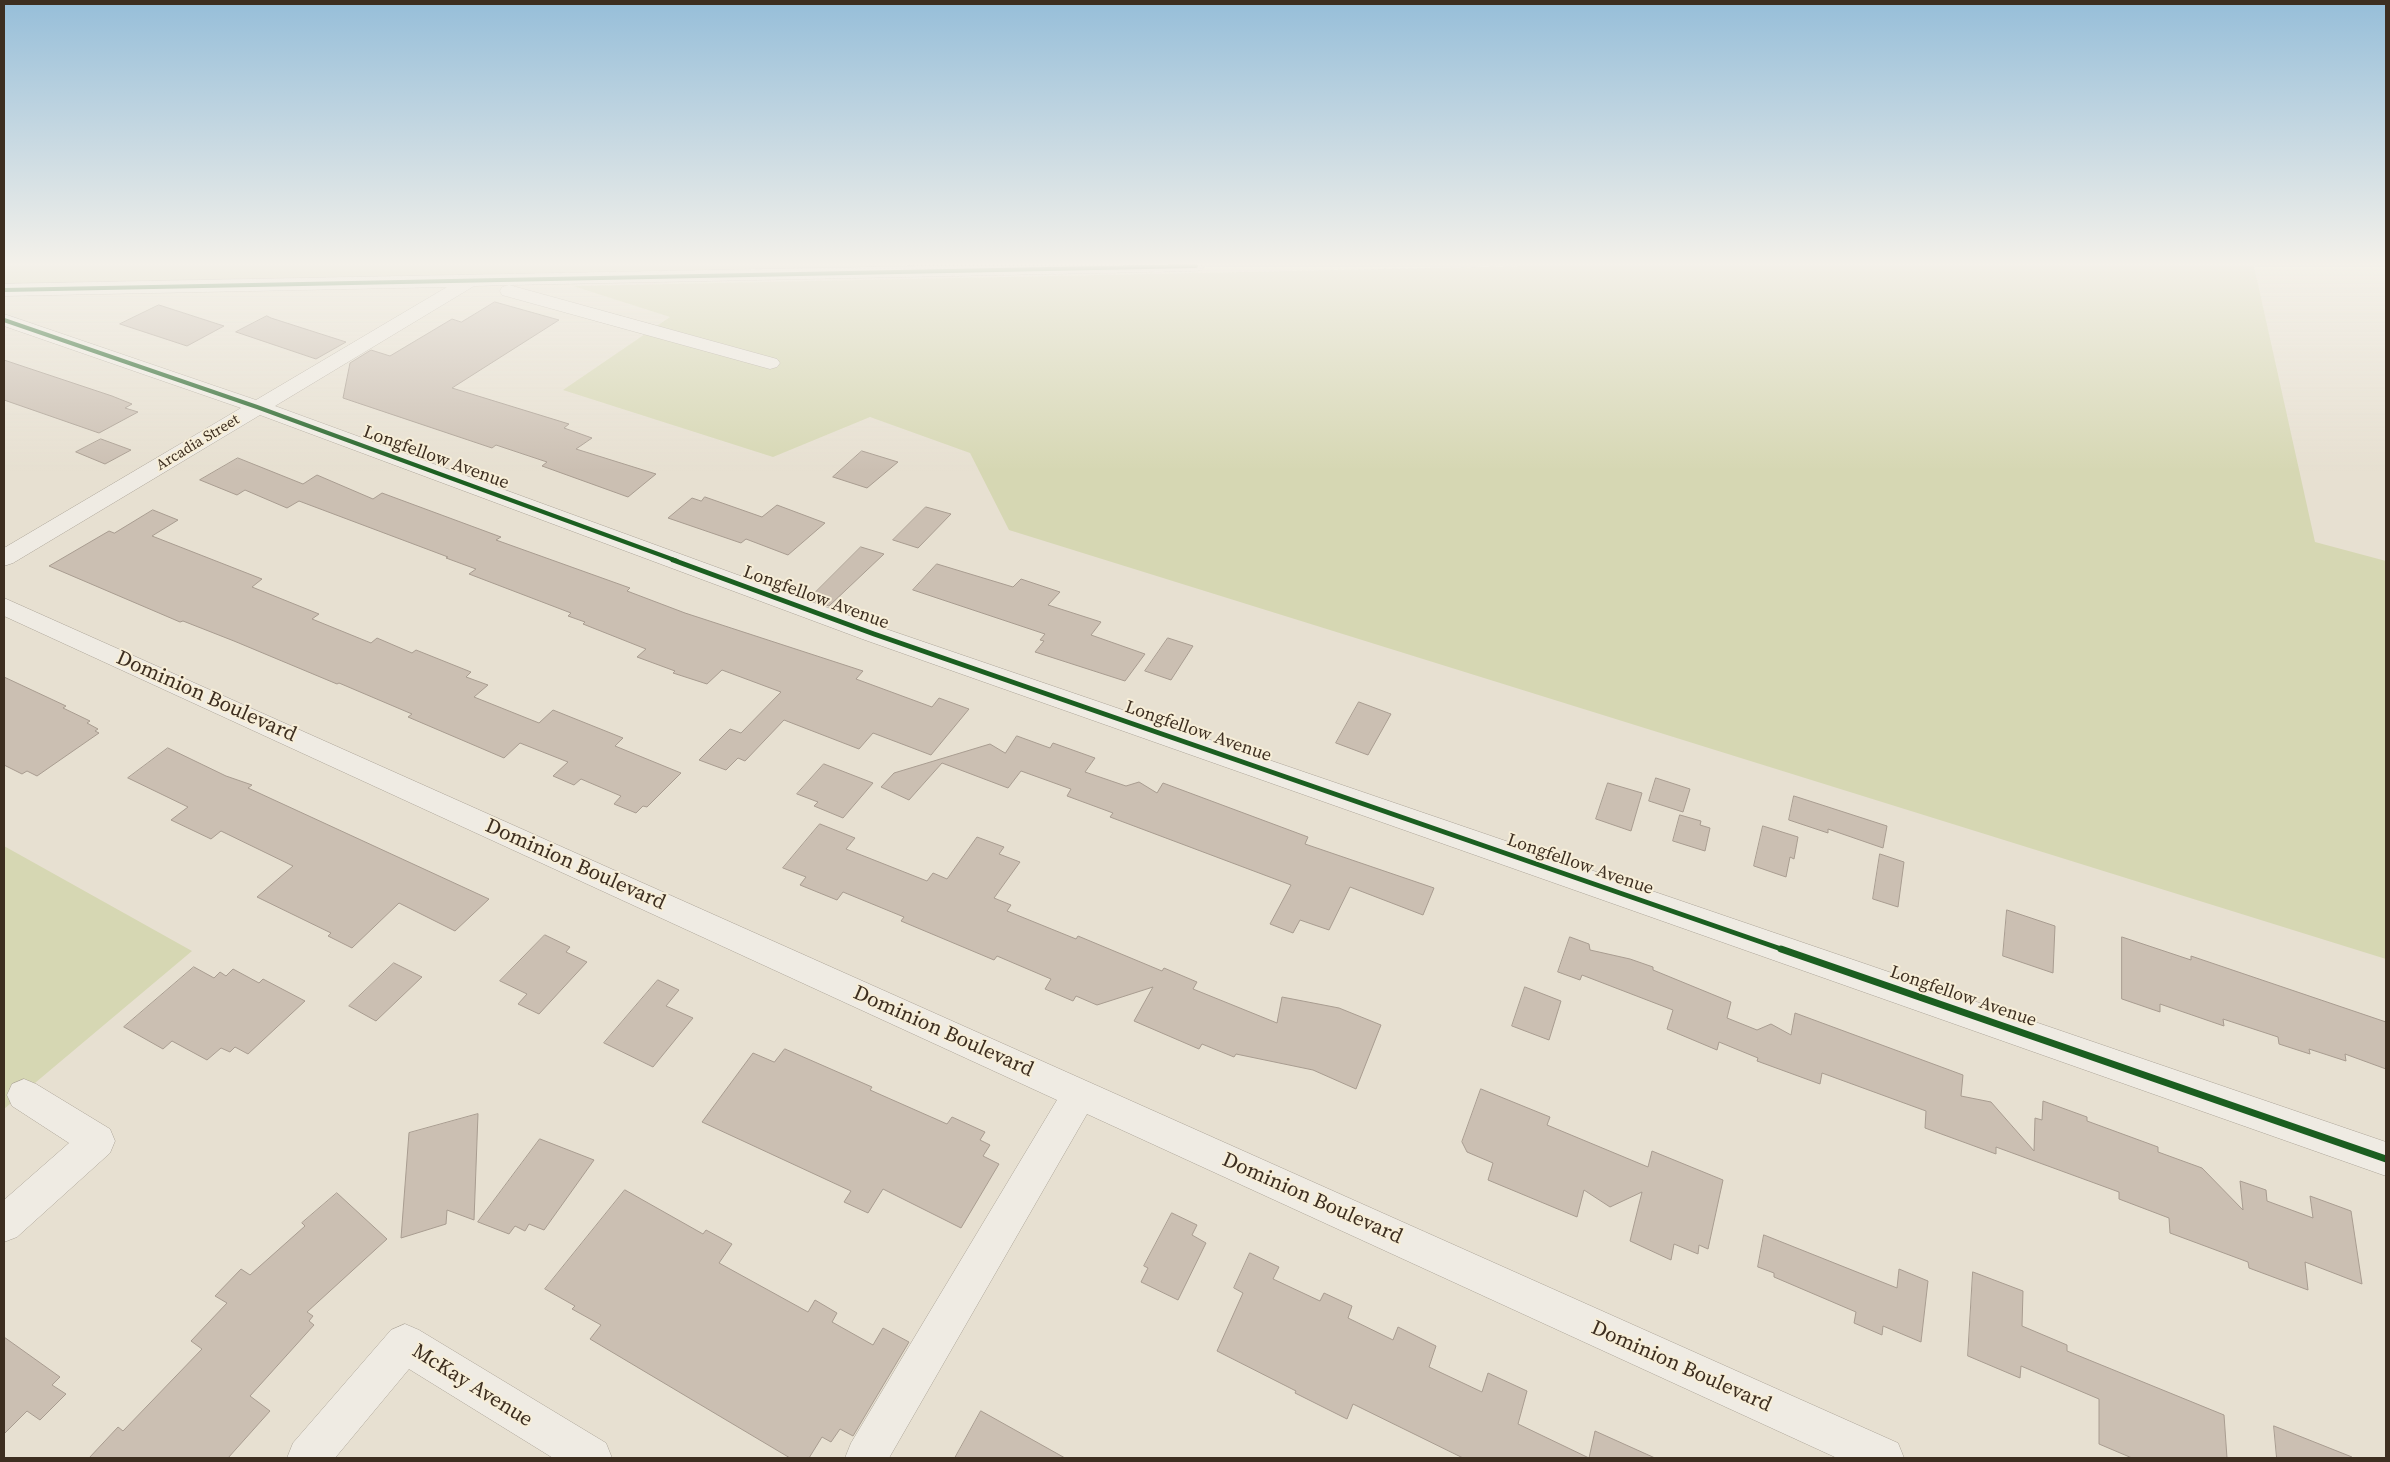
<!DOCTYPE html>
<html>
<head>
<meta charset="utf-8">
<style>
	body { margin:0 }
	#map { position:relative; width:2390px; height:1462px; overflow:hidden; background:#e7e0d1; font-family:"Source Serif 4",serif }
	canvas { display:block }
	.frame { position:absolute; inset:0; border:5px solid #3d2e20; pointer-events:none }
</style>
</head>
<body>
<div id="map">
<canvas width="2390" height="1462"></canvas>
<div class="frame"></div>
</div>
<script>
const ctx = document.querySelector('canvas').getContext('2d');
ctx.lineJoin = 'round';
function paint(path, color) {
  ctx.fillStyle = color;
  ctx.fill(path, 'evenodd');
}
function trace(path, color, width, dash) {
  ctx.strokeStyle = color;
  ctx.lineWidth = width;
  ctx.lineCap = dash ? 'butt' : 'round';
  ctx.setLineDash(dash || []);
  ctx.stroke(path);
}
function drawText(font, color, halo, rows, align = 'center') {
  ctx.font = font + ' "Source Serif 4",serif';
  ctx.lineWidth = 4;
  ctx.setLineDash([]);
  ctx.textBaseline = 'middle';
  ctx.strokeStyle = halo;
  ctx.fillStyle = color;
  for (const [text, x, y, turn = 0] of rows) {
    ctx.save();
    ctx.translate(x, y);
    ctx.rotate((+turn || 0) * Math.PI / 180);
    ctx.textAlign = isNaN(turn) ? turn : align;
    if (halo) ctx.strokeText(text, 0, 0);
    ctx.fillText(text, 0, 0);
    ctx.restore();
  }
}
const green = new Path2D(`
	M 4,266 L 909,266 L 4,284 Z
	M 1524,266 L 2254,266 L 2315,542 L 2386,561 L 2386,959 L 1009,530 L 970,453 L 870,417 L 773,457 L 563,390 L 670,317 L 573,286 Z
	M 4,846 L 192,951 L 4,1109 Z`);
const building = new Path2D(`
	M 495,302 L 559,320 L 452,388 L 569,424 L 564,428 L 592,438 L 576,449 L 656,474 L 628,497 L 542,466 L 547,462 L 496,445 L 492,448 L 343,398 L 350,363 L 371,350 L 390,356 L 452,319 L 461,322 Z
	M 159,305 L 224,326 L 187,346 L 120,324 Z
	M 267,316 L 271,318 L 346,342 L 316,359 L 236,332 Z
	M 4,360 L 112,396 L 132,404 L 125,408 L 138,412 L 99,433 L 4,400 Z
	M 101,439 L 131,450 L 105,464 L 76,452 Z
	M 862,451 L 898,462 L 867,488 L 833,477 Z
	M 238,458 L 303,484 L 317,475 L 373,499 L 382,493 L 501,537 L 496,540 L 630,588 L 627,591 L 685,613 L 863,671 L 856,679 L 932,707 L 939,698 L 969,709 L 931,755 L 873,733 L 859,749 L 784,720 L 745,761 L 738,758 L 726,770 L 699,760 L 730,729 L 741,733 L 781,692 L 722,670 L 707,684 L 673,673 L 675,671 L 637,657 L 646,649 L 583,624 L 585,622 L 568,616 L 571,613 L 469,574 L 476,569 L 446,558 L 448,557 L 299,501 L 287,508 L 245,490 L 237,495 L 200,480 Z
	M 705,497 L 762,517 L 777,505 L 825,523 L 788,555 L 746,539 L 741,543 L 668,518 L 692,498 L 701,501 Z
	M 926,507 L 951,514 L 918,548 L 893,540 Z
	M 153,510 L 178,520 L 152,536 L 262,579 L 252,587 L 319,614 L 312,619 L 371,643 L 377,638 L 412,653 L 416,650 L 471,672 L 466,677 L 488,685 L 474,697 L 539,723 L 553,710 L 623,738 L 615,746 L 681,773 L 647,807 L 643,806 L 636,813 L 614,804 L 621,796 L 581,779 L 574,785 L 553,776 L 568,762 L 520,743 L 504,758 L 408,717 L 412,714 L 339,683 L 337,684 L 234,641 L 183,621 L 180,622 L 49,566 L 109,531 L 114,533 Z
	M 861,547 L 884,554 L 829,606 L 815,601 L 811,597 Z
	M 937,564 L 1013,587 L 1021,579 L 1060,592 L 1048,605 L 1101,622 L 1091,635 L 1145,654 L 1125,681 L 1035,652 L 1044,641 L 1040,640 L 1045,634 L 913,590 Z
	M 1168,638 L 1193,646 L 1171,680 L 1145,671 Z
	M 4,677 L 66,706 L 63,708 L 90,721 L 87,723 L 98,729 L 95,731 L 99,733 L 37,776 L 27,771 L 22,774 L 4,765 Z
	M 1359,702 L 1391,714 L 1368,755 L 1336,743 Z
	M 1017,736 L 1050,748 L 1053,743 L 1095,758 L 1085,772 L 1126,786 L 1139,782 L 1157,793 L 1163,783 L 1308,837 L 1305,844 L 1434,888 L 1423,915 L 1350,887 L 1329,930 L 1300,920 L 1293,933 L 1270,924 L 1291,885 L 1110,817 L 1113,813 L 1067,796 L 1071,789 L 1021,771 L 1008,788 L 942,763 L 909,800 L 881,787 L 894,773 L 990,744 L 1005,753 Z
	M 168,748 L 226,776 L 252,785 L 248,788 L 489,899 L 455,931 L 399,903 L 352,948 L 328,936 L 331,933 L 257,897 L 293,866 L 221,831 L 211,839 L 171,820 L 188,807 L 128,778 Z
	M 824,764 L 873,783 L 843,818 L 814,806 L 818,802 L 797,794 Z
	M 1656,778 L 1690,789 L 1683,812 L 1649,801 Z
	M 1608,783 L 1642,793 L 1631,831 L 1596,819 Z
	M 1794,796 L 1887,826 L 1883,848 L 1828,829 L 1828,833 L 1789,820 Z
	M 1680,815 L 1701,821 L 1700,825 L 1710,828 L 1705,851 L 1673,841 Z
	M 820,824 L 855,838 L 846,849 L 927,881 L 933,873 L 947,879 L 977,837 L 1004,847 L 999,854 L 1020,862 L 994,898 L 1011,905 L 1007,911 L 1076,939 L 1078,936 L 1162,971 L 1164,968 L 1197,982 L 1193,989 L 1277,1023 L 1282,997 L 1339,1008 L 1381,1025 L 1356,1089 L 1313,1070 L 1236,1054 L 1234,1057 L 1202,1044 L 1199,1049 L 1134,1021 L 1153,987 L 1097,1005 L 1076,996 L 1073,1001 L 1045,989 L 1051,979 L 997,956 L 994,960 L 901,921 L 904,917 L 843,892 L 837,900 L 800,885 L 806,877 L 783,868 Z
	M 1763,826 L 1798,837 L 1794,859 L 1790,857 L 1786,877 L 1754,866 Z
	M 1880,854 L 1904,862 L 1898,907 L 1873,899 Z
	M 2007,910 L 2055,926 L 2053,973 L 2003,956 Z
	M 545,935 L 570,947 L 566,952 L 587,962 L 539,1014 L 518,1004 L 527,994 L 500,981 Z
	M 1570,937 L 1589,944 L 1590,950 L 1630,959 L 1653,967 L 1653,970 L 1731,1002 L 1727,1018 L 1757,1030 L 1771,1024 L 1791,1035 L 1795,1013 L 1963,1075 L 1961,1096 L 1991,1102 L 2034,1151 L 2035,1118 L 2042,1120 L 2043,1101 L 2087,1117 L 2087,1121 L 2158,1147 L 2158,1152 L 2202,1168 L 2243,1210 L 2240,1181 L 2266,1190 L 2267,1201 L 2313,1218 L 2310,1196 L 2351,1211 L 2362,1284 L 2305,1262 L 2308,1290 L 2249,1268 L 2248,1262 L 2170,1233 L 2169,1218 L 2119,1199 L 2119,1192 L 1996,1147 L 1996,1154 L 1925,1128 L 1926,1111 L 1822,1073 L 1820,1084 L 1757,1061 L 1758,1058 L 1719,1042 L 1717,1050 L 1667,1029 L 1673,1010 L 1582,975 L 1580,980 L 1558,972 Z
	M 2122,937 L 2191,960 L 2191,956 L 2386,1022 L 2386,1069 L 2345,1054 L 2346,1061 L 2309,1049 L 2310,1054 L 2279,1044 L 2278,1037 L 2223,1019 L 2224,1026 L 2160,1004 L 2160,1012 L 2122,999 Z
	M 394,963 L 422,977 L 376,1021 L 349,1006 Z
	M 194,967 L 214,978 L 220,972 L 226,976 L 233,969 L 259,983 L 263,979 L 305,1001 L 248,1054 L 235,1047 L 230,1052 L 221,1048 L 207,1060 L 172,1041 L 163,1049 L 124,1027 Z
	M 658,980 L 679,990 L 666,1006 L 693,1018 L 653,1067 L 604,1043 Z
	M 1525,987 L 1561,1001 L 1549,1040 L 1512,1026 Z
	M 785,1049 L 872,1087 L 870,1090 L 947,1124 L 952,1117 L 985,1132 L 980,1140 L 990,1145 L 983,1156 L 999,1164 L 961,1228 L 883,1189 L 868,1213 L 844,1202 L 851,1191 L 702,1122 L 753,1053 L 774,1062 Z
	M 1481,1089 L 1550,1117 L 1547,1125 L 1648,1167 L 1652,1151 L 1723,1180 L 1708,1249 L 1699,1245 L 1698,1254 L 1674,1244 L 1671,1260 L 1630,1241 L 1642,1192 L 1610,1207 L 1584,1190 L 1577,1217 L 1488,1180 L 1493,1163 L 1467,1152 L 1462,1142 Z
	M 478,1114 L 474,1220 L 447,1210 L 446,1224 L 401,1238 L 409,1133 Z
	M 540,1139 L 594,1160 L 544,1230 L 529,1224 L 525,1231 L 515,1226 L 509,1234 L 478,1222 Z
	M 625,1190 L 703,1234 L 706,1230 L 732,1244 L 719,1263 L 808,1312 L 815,1300 L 837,1313 L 832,1322 L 873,1345 L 883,1328 L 909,1342 L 853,1436 L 840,1429 L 831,1442 L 822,1437 L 809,1458 L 790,1458 L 590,1339 L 601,1325 L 572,1309 L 575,1306 L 545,1289 Z
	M 337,1193 L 387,1239 L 307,1312 L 313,1316 L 309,1321 L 314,1325 L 250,1396 L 270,1411 L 228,1458 L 89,1458 L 118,1427 L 123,1431 L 202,1349 L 191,1341 L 227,1303 L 215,1296 L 241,1269 L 250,1275 L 305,1226 L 302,1223 Z
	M 1172,1213 L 1197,1225 L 1192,1235 L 1206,1243 L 1178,1300 L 1141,1282 L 1148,1268 L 1144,1266 Z
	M 1764,1235 L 1897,1288 L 1899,1269 L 1928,1281 L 1921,1342 L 1883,1326 L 1882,1335 L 1854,1323 L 1856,1312 L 1774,1277 L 1774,1273 L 1758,1267 Z
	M 1250,1253 L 1279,1267 L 1273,1279 L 1320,1301 L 1324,1293 L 1352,1306 L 1348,1318 L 1393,1340 L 1398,1327 L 1436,1346 L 1429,1367 L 1482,1392 L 1488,1373 L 1527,1391 L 1518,1424 L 1589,1458 L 1595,1431 L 1655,1458 L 1463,1458 L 1353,1404 L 1347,1419 L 1295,1393 L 1296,1391 L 1217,1351 L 1243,1293 L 1234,1288 Z
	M 1973,1272 L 2023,1291 L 2022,1326 L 2067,1345 L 2067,1351 L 2224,1415 L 2227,1458 L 2132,1458 L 2099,1444 L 2099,1399 L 2021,1366 L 2020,1378 L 1968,1356 Z
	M 4,1337 L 60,1377 L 52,1385 L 66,1394 L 40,1420 L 27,1411 L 4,1434 Z
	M 981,1411 L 1065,1458 L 955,1458 Z
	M 2274,1426 L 2352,1457 L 2352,1458 L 2277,1458 Z`);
const minor = new Path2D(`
	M 918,266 L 1205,266 L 1202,270 L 1196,271 L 509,285 L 777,359 L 780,363 L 777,367 L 770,369 L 502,295 L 500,291 L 502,287 L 509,285 L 474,286 L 275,406 L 883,628 L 2386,1142 L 2386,1176 L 865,640 L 260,415 L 13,563 L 4,566 L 4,548 L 241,408 L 4,326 L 4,314 L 256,400 L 447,287 L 4,296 L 4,284 Z
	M 4,598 L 1898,1443 L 1904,1458 L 1837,1458 L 1087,1114 L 889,1458 L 845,1458 L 851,1443 L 1057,1100 L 4,616 Z
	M 24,1079 L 36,1084 L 110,1129 L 115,1141 L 110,1153 L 17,1237 L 4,1242 L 4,1200 L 69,1143 L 12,1106 L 7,1095 L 12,1084 Z
	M 405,1324 L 419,1330 L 606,1443 L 612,1458 L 553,1458 L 409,1369 L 335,1458 L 287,1458 L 293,1443 L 391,1330 Z`);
const cyclewayFar2 = new Path2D(`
	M 4,290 L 1196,266
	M 4,320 L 257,407 L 677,561`);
const cyclewayFar1 = new Path2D(`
	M 673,560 L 874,634 L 1784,950`);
const cycleway = new Path2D(`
	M 1781,949 L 2386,1159`);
const farStreetnames = [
	["Arcadia Street",198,443,-31]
];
const streetNames = [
	["Longfellow Avenue",436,458,20],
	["Longfellow Avenue",816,598,20],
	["Longfellow Avenue",1198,732,19],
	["Longfellow Avenue",1580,865,19],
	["Longfellow Avenue",1963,997,19]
];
const nearStreetnames = [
	["Dominion Boulevard",206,697,24],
	["Dominion Boulevard",575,865,24],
	["Dominion Boulevard",943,1032,24],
	["Dominion Boulevard",1312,1199,24],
	["Dominion Boulevard",1681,1367,24],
	["McKay Avenue",472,1386,32]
];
paint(green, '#d6d7b3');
paint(building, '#cbbfb2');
trace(building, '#a89c90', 1);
trace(minor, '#ada599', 1);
paint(minor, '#efebe3');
trace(cyclewayFar2, '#1b5e20', 4);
trace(cyclewayFar1, '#1b5e20', 5);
trace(cycleway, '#1b5e20', 7);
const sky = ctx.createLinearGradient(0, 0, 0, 471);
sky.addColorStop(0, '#96bed9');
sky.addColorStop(0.56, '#f4f1ea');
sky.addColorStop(1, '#f4f1ea00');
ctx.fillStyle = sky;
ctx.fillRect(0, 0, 2390, 471);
drawText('15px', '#3d2e20', '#f7eed8', farStreetnames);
drawText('18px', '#3d2e20', '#f7eed8', streetNames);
drawText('21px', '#3d2e20', '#f7eed8', nearStreetnames);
</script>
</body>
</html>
